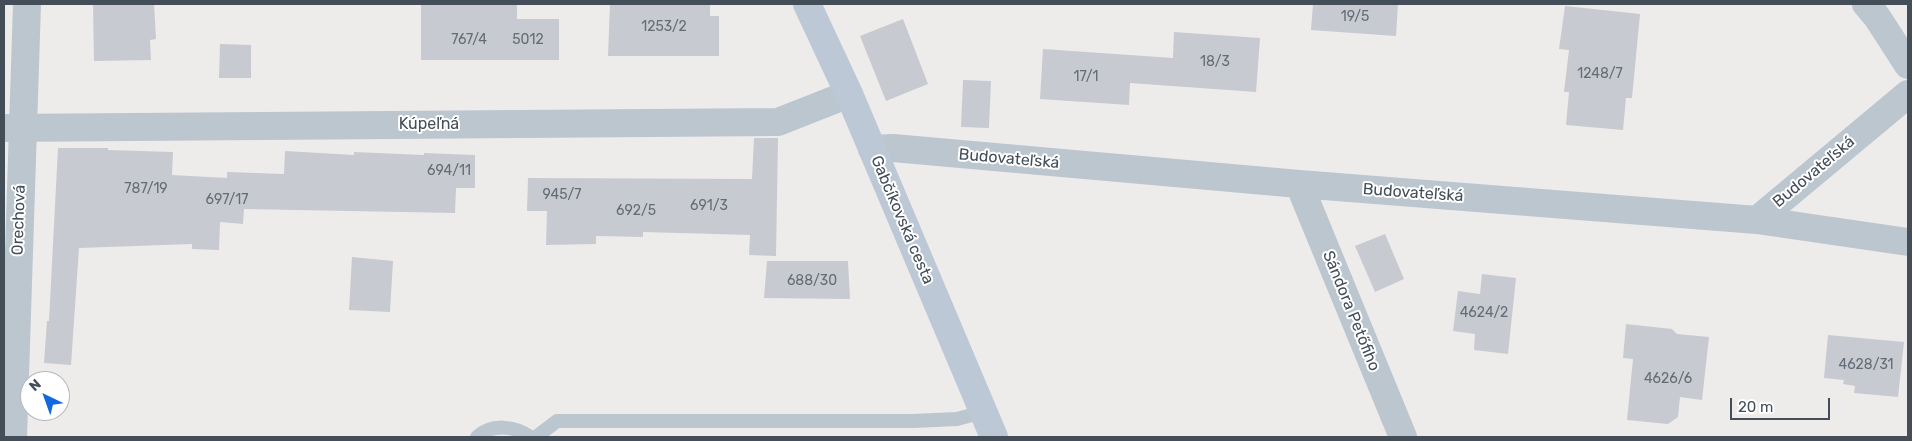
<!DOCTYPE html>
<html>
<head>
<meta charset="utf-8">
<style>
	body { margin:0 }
	#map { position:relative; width:1912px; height:441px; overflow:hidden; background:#eeebeb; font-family:Rubik,sans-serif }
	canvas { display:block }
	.frame { position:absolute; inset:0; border:5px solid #434e59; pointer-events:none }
	.north { position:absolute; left:20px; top:371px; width:50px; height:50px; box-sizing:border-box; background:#fff; border:1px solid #b4b8bd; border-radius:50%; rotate:318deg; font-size:14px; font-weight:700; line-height:20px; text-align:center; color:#434e59 }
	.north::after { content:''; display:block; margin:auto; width:18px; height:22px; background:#1368e1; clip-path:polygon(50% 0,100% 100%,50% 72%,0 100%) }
	.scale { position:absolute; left:1730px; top:398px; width:100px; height:22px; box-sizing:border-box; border:2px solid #434e59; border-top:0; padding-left:6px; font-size:15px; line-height:18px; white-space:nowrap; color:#434e59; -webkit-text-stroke:4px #fff; paint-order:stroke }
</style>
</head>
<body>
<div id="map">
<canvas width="1912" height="441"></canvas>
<div class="frame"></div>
<div class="north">N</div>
<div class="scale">20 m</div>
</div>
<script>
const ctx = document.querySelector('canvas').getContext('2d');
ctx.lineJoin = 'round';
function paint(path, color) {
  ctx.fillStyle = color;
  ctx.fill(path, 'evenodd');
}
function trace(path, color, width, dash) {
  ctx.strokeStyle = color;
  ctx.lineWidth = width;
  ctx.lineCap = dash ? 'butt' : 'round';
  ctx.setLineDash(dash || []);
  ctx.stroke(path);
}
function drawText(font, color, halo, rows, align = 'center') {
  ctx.font = font + ' Rubik,sans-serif';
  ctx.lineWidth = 4;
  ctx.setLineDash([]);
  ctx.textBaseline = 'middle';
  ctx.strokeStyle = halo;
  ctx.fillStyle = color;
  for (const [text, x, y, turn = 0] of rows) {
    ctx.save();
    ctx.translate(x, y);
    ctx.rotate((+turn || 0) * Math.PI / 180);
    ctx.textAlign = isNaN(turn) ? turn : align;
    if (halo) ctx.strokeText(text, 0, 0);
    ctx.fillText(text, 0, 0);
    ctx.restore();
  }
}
const building = new Path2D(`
	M 93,4 L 154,4 L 156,39 L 150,40 L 151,60 L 94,61 Z
	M 421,4 L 517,4 L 517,19 L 559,19 L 559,60 L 421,60 Z
	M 610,4 L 710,4 L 710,16 L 719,16 L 719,56 L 608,56 Z
	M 1313,4 L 1398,4 L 1396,36 L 1311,30 Z
	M 1565,6 L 1640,14 L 1632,98 L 1626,98 L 1623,130 L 1566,125 L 1569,92 L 1564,92 L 1569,50 L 1559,49 Z
	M 903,19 L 928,84 L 886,101 L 860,36 Z
	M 1174,32 L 1260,38 L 1256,92 L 1130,83 L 1129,105 L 1040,99 L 1043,49 L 1173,58 Z
	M 220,44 L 251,45 L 251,78 L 219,78 Z
	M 963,80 L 991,81 L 989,128 L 961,127 Z
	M 754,138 L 778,138 L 776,256 L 749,255 L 750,235 L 643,232 L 643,237 L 596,236 L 596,244 L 546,245 L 547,211 L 527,211 L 528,178 L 752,179 Z
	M 58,148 L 108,148 L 108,150 L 173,152 L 172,175 L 227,178 L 227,172 L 284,174 L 285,151 L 354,155 L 354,152 L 424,155 L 424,153 L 475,155 L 475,188 L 456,188 L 455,213 L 244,209 L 243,224 L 220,222 L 219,250 L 192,249 L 192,244 L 79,248 L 71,365 L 44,363 L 47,321 L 49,321 Z
	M 1385,234 L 1404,279 L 1375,292 L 1355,246 Z
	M 352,257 L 393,261 L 390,312 L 349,310 Z
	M 767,261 L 848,261 L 850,299 L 764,298 Z
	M 1482,274 L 1516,278 L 1508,354 L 1474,350 L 1475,334 L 1453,331 L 1458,291 L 1480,294 Z
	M 1626,324 L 1672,329 L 1677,334 L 1709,337 L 1702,400 L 1680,397 L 1678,417 L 1668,424 L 1627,420 L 1633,359 L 1623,358 Z
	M 1828,335 L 1904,342 L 1898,397 L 1854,393 L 1855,386 L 1843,384 L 1844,380 L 1824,378 Z`);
const lane = new Path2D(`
	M 477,437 C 492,423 515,426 530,437
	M 536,437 L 557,421 L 913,421 L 957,419 L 983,412`);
const street = new Path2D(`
	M 1866,4 L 1877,17 L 1908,65
	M 4,128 L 778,122 L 849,94
	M 872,149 L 893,148 L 1299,184 L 1757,220 L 1908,94
	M 1299,184 L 1403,437
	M 1757,220 L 1908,242
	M 13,437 L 27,4`);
const secondary = new Path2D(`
	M 807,4 L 849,94 L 994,437`);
const numberNames = [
	["19/5",1355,17],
	["1253/2",664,27],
	["767/4",469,40],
	["5012",528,40],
	["18/3",1215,62],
	["1248/7",1600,74],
	["17/1",1086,77],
	["694/11",449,171],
	["787/19",146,189],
	["945/7",562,195],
	["697/17",227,200],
	["691/3",709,206],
	["692/5",636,211],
	["688/30",812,281],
	["4624/2",1484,313],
	["4628/31",1866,365],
	["4626/6",1668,379]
];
const streetNames = [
	["Kúpeľná",429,124],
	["Budovateľská",1009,159,5],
	["Budovateľská",1814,172,-40],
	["Budovateľská",1413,193,4],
	["Orechová",19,220,-88],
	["Gabčíkovská cesta",902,220,67],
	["Sándora Petőfiho",1351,311,68]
];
paint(building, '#c8cad1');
trace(lane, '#bbc6cf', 14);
trace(street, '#bbc6cf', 28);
trace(secondary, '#bdc8d6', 28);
drawText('14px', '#646d77', null, numberNames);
drawText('16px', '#434e59', '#fff', streetNames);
</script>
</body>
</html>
